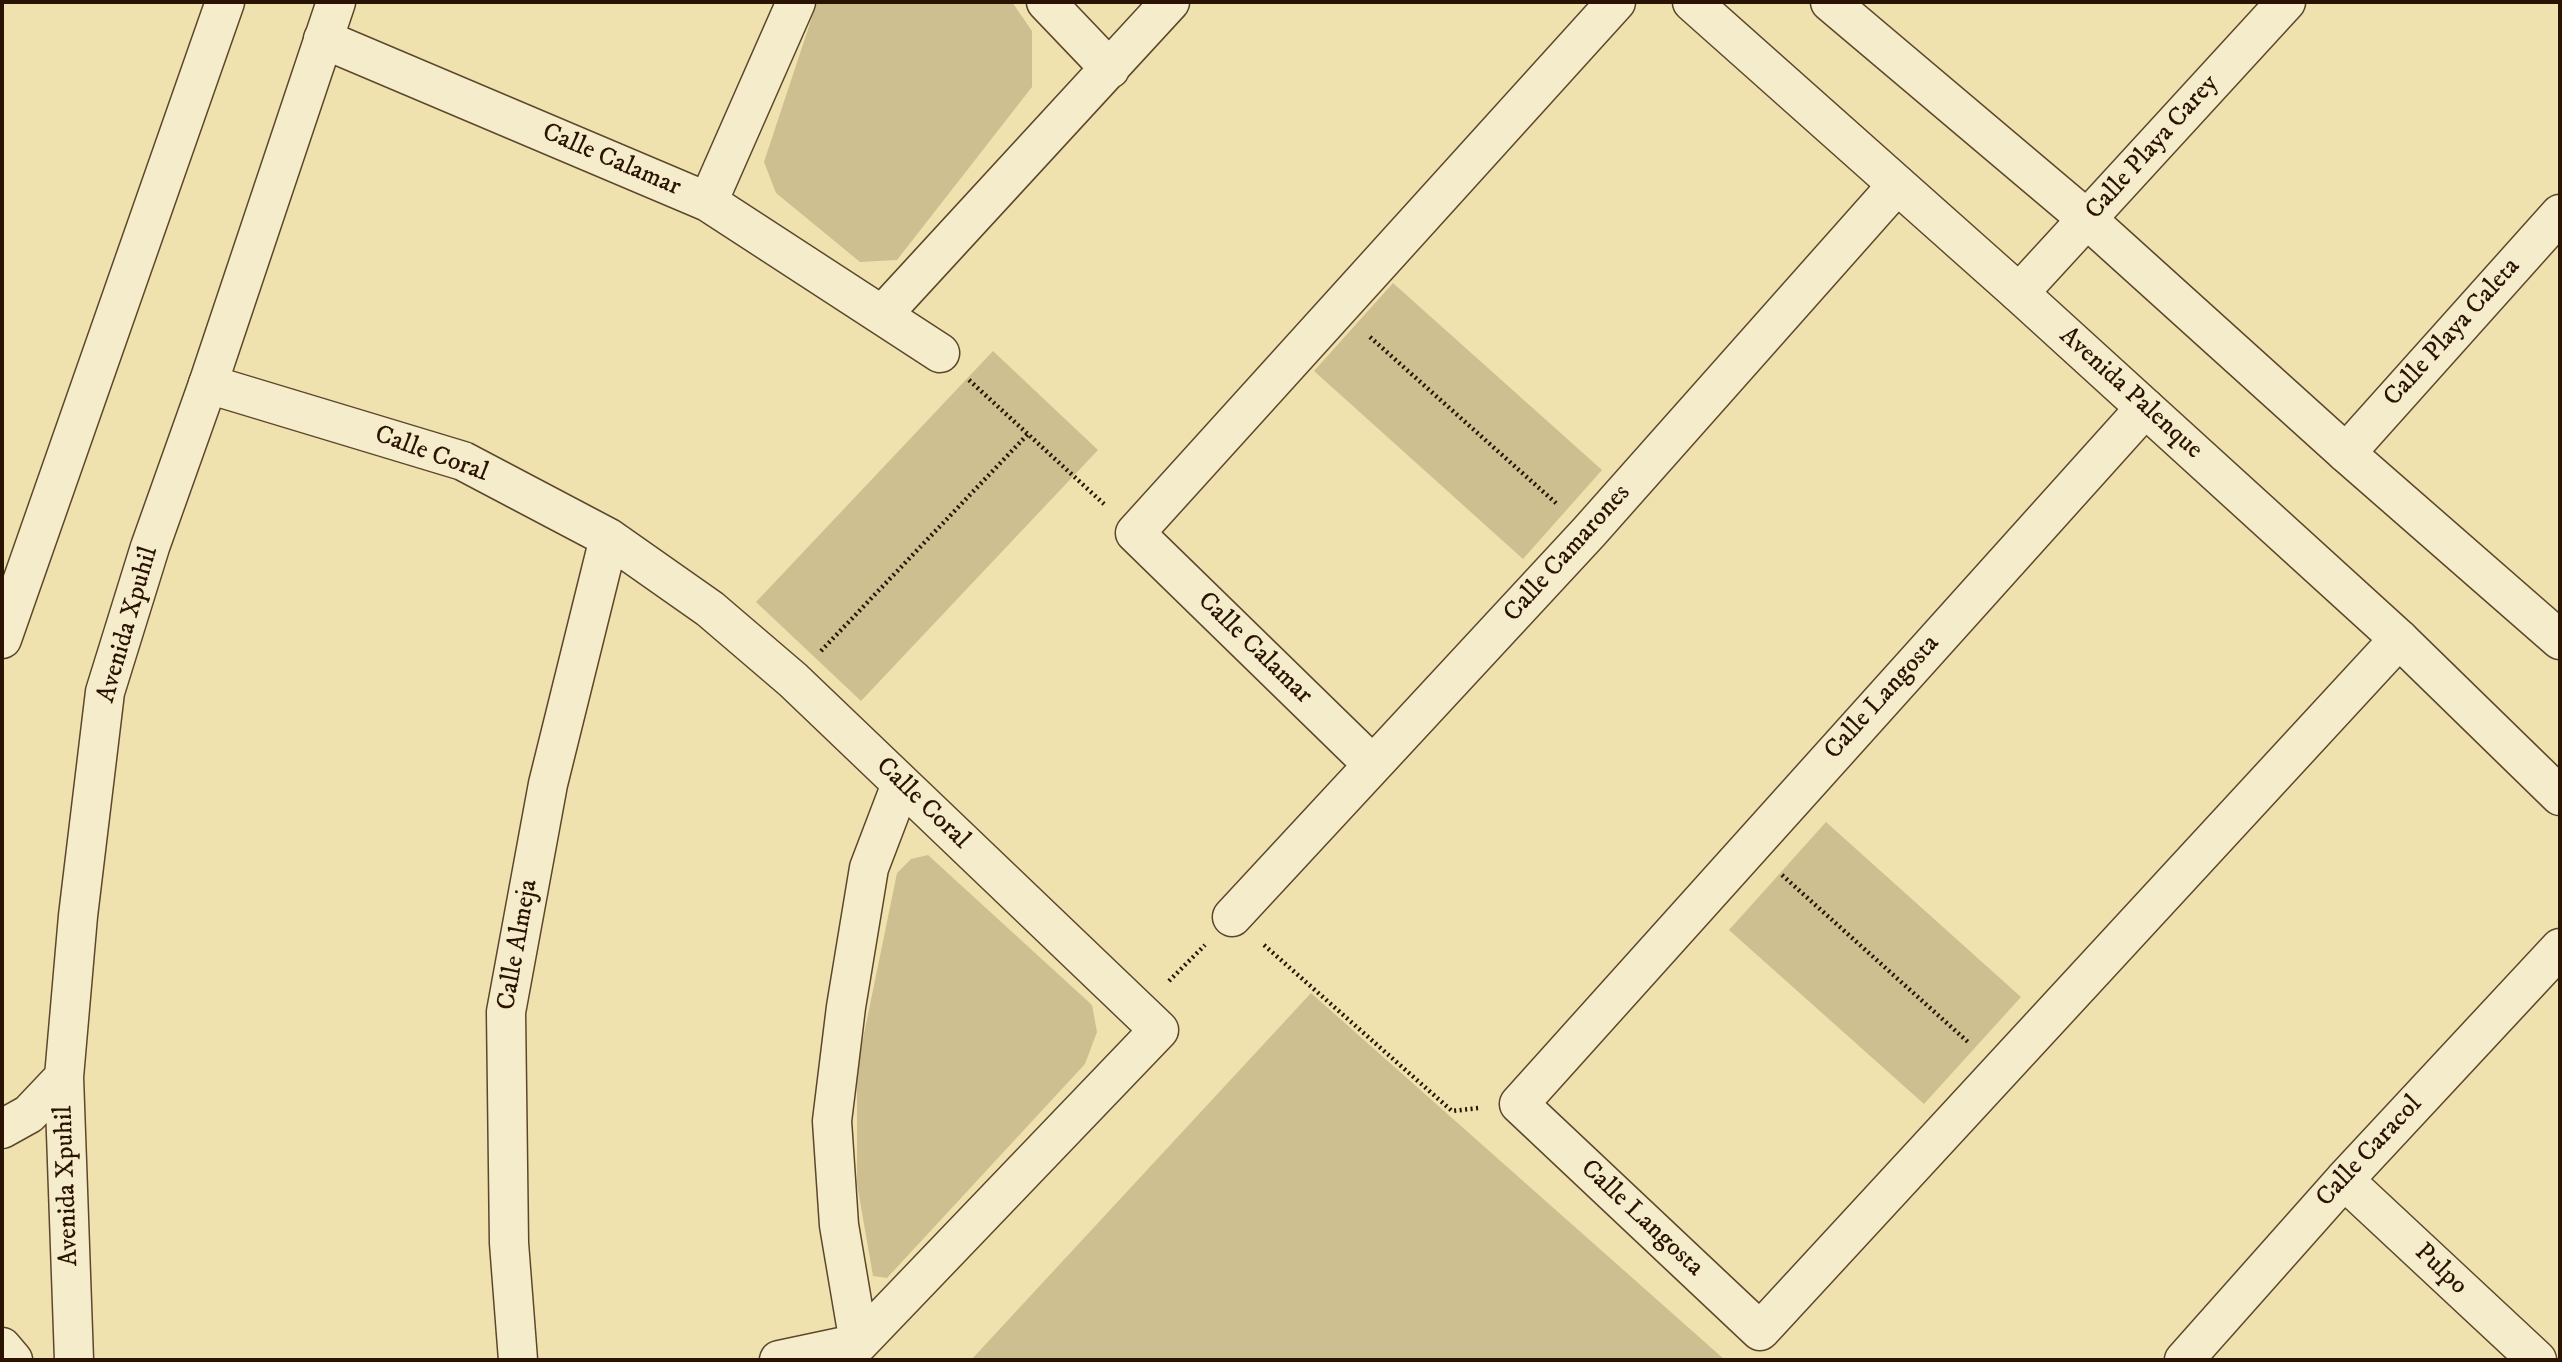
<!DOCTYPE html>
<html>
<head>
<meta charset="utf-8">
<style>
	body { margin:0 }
	#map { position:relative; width:2562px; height:1362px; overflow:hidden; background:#f0e2af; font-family:"IM FELL DW Pica",serif }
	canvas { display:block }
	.frame { position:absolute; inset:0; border:4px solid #2a1300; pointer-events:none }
</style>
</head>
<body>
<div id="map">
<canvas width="2562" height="1362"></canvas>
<div class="frame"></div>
</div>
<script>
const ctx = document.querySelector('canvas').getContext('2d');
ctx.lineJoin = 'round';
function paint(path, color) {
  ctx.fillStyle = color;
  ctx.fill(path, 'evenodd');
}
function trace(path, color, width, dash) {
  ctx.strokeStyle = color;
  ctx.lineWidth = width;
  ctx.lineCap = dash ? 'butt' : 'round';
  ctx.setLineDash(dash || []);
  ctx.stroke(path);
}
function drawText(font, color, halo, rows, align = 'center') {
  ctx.font = font + ' "IM FELL DW Pica",serif';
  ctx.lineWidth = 5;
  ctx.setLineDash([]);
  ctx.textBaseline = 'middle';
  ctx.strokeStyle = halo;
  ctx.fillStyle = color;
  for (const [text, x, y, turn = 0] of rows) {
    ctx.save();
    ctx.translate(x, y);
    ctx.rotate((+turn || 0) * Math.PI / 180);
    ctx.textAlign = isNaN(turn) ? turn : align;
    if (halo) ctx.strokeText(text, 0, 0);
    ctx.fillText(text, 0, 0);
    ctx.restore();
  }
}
const green = new Path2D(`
	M 817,2 L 1012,2 L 1032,31 L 1032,87 L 897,260 L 860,262 L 776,193 L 764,162 Z
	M 1393,283 L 1602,470 L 1523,559 L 1314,371 Z
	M 993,351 L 1098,450 L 861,701 L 756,602 Z
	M 1826,822 L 2021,997 L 1924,1104 L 1729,930 Z
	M 928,855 L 1092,1005 L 1097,1032 L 1085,1064 L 887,1278 L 873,1276 L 857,1184 L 857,1068 L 897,873 L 911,859 Z
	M 1311,993 L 1725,1360 L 971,1360 Z`);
const path = new Path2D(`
	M 1370,337 L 1557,504
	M 969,380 L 1104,504
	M 821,651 L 1028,434
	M 1782,875 L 1968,1042
	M 1264,945 L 1452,1111 L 1479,1108
	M 1169,981 L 1205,945`);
const minor = new Path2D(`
	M 1046,2 L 1110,69
	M 323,39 L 708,202 L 940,353
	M 708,202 L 796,2
	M 2019,293 L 2286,2
	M 882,315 L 1170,2
	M 208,384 L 463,461 L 609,538 L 710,609 L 793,680 L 1159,1030 L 859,1343 L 779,1360
	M 2145,408 L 1519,1104 L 1760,1331 L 2399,639
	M 2346,453 L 2560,214
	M 1373,765 L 1135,533 L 1616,2
	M 1232,917 L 1589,532 L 1897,185
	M 2344,1180 L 2537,1360
	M 859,1343 L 839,1225 L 832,1121 L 846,1007 L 869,868 L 901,784
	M 518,1360 L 509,1243 L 506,1012 L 548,784 L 609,538
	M 2184,1360 L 2344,1180 L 2560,948`);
const tertiary = new Path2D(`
	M 1692,2 L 2019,293 L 2399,639 L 2560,796
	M 1830,2 L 2088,220 L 2346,453 L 2560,640
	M 2,639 L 225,2
	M 2,1129 L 29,1114 L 64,1077
	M 2,1347 L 13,1360
	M 74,1360 L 64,1077 L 78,916 L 105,692 L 150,547 L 208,384 L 336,2`);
const streetNames = [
	["Calle Playa Carey",2153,148,-48],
	["Calle Calamar",611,161,23],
	["Calle Playa Caleta",2453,333,-48],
	["Avenida Palenque",2130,394,42],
	["Calle Coral",431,455,20],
	["Calle Camarones",1568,554,-48],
	["Avenida Xpuhil",129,625,-74],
	["Calle Calamar",1254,649,44],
	["Calle Langosta",1883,698,-48],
	["Calle Coral",922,804,44],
	["Calle Almeja",519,945,-80],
	["Calle Caracol",2370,1152,-47],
	["Avenida Xpuhil",68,1186,-92],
	["Calle Langosta",1641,1219,43],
	["Pulpo",2440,1270,43]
];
paint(green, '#cebf91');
trace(minor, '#5c472c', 41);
trace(tertiary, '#5c472c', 41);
trace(path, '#2a1300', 4.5, [2, 3.5]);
trace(minor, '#f5eccb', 38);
trace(tertiary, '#f5eccb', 38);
drawText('26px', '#2a1300', '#f5eccb', streetNames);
</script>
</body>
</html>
